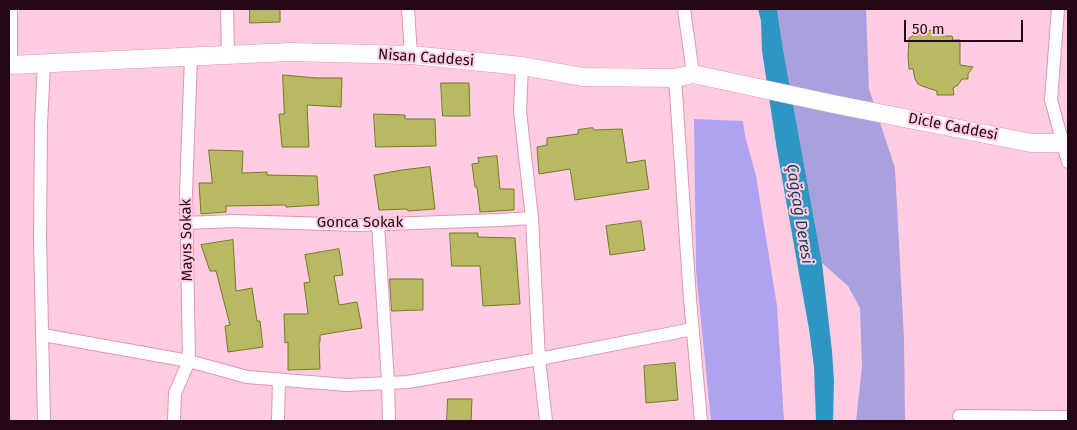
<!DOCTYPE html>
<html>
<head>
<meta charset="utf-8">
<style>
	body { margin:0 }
	#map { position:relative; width:1077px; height:430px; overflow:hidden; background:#ffcce2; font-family:"Fira Sans",sans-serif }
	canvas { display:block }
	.frame { position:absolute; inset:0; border:10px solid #240716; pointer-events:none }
	.scale { position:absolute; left:904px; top:20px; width:119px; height:22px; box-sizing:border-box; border:2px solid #240716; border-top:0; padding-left:6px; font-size:15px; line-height:18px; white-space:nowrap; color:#240716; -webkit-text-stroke:4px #ffcce2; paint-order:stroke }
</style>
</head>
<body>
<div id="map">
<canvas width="1077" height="430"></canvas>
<div class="frame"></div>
<div class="scale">50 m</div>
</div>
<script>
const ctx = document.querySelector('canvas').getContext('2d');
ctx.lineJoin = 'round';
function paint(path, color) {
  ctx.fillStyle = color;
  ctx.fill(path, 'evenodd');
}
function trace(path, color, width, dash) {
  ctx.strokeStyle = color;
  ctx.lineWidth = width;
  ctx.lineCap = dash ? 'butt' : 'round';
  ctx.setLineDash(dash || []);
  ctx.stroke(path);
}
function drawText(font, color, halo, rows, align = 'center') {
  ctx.font = font + ' "Fira Sans",sans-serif';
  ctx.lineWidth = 4;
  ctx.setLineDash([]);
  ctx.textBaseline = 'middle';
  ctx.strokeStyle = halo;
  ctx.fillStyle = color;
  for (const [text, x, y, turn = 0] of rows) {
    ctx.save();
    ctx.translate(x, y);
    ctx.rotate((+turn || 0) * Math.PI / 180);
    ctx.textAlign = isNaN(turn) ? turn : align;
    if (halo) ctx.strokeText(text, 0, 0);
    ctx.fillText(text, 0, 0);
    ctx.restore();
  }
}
const green = new Path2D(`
	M 777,9 L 866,9 L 869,89 L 895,168 L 904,338 L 905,421 L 856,421 L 862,367 L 860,308 L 848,286 L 822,263 L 783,49 Z`);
const forest = new Path2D(`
	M 694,119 L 743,121 L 745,136 L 756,176 L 777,306 L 784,421 L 711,421 L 696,271 Z`);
const water = new Path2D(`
	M 758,9 L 777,9 L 783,49 L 822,263 L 832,351 L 834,381 L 833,421 L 816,421 L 814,367 L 809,329 L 777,150 L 762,51 L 761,21 Z`);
const building = new Path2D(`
	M 250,9 L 280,9 L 280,22 L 250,23 Z
	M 925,30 L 941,31 L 942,36 L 952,36 L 953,40 L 960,40 L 960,65 L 973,67 L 968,74 L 968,79 L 962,79 L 958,85 L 953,88 L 954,95 L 937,95 L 937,91 L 922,86 L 918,84 L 915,79 L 913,69 L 909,69 L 908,55 L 909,38 L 916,34 L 925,34 Z
	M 283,75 L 317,78 L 342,78 L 341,107 L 307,105 L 309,147 L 282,147 L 279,114 L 284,114 Z
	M 441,83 L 469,83 L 470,116 L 443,116 Z
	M 374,114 L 405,115 L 405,119 L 435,119 L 436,146 L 376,147 Z
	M 593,128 L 594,130 L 622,129 L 627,163 L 645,160 L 649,189 L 575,200 L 570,169 L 539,174 L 537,147 L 547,145 L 547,138 L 578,134 L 578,130 Z
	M 209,150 L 243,151 L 242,173 L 267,172 L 267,175 L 317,176 L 319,205 L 286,207 L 286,205 L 226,206 L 226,212 L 201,214 L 199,183 L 212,183 Z
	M 497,156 L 500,189 L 514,189 L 514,210 L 480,212 L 477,187 L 475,187 L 472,164 L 479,163 L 478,158 Z
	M 430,167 L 435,209 L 408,211 L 407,209 L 379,210 L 374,175 L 402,170 Z
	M 641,221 L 645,250 L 610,255 L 606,226 Z
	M 450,233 L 478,233 L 478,237 L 515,238 L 520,304 L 483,306 L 480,266 L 452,266 Z
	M 233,240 L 236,291 L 252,288 L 257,321 L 260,321 L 263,347 L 228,352 L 225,326 L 230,325 L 216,271 L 210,271 L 201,245 Z
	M 339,249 L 343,275 L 334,276 L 339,305 L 357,302 L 362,328 L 320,335 L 320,342 L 319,342 L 320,369 L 288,370 L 288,342 L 285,343 L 284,314 L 308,314 L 304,283 L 310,282 L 305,255 Z
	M 390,279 L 423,279 L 423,310 L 392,311 Z
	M 675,363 L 678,400 L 646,403 L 644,366 Z
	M 448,399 L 472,399 L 471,421 L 447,421 Z`);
const street = new Path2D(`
	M 11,9 L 11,65
	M 227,9 L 228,55
	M 408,9 L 411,55
	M 684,9 L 693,74
	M 1058,9 L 1051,100 L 1068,162
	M 522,66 L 520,111 L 532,218 L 539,359 L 546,421
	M 675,78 L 690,299 L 701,421
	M 186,223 L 233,221 L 359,225 L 499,220 L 532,218
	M 378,224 L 388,382 L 389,421
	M 43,335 L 189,361 L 247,377 L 347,385 L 408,382 L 539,359 L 693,329
	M 959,416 L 1068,417
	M 44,421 L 40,238 L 41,125 L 44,63
	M 174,421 L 175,393 L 189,361 L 186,192 L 191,57
	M 278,421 L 279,379`);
const secondary = new Path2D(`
	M 9,65 L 290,52 L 411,55 L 522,66 L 583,77 L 675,78 L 693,74 L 838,105 L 1031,143 L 1068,143`);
const streetNames = [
	["Nisan Caddesi",426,58,4],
	["Dicle Caddesi",953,127,11],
	["Gonca Sokak",360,223],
	["Mayıs Sokak",187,240,-91]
];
const waterNames = [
	["Çağçağ Deresi",799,214,81]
];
paint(green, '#a9a0de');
paint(forest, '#afa2f1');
paint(water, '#2e96c2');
paint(building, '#b7ba62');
trace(building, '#777924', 1);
trace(street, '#e393b7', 14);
trace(secondary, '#e393b7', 19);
trace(street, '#fff', 12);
trace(secondary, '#fff', 18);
drawText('15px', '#240716', '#ffcce2', streetNames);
drawText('italic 16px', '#143f52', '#ffcce2', waterNames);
</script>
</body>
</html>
